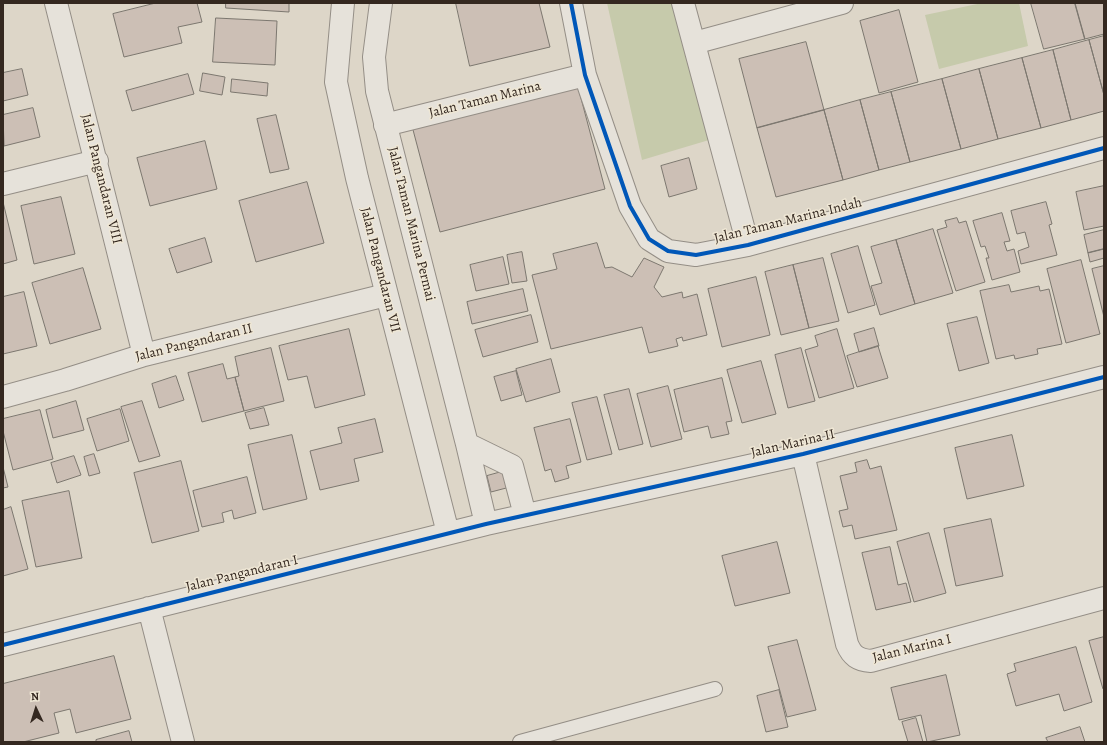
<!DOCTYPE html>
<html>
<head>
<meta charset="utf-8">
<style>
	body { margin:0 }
	#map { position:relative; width:1107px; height:745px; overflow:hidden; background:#ddd6c8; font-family:Alegreya,serif }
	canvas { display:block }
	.frame { position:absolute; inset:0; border:4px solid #342820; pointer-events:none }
	.north { position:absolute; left:16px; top:689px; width:40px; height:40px; -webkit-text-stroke:3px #efe7d5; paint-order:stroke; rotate:356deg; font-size:11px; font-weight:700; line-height:16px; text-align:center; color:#342820 }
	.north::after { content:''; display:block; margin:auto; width:14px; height:18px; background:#342820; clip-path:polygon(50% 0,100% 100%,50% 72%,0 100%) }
</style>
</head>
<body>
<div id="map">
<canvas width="1107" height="745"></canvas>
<div class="frame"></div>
<div class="north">N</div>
</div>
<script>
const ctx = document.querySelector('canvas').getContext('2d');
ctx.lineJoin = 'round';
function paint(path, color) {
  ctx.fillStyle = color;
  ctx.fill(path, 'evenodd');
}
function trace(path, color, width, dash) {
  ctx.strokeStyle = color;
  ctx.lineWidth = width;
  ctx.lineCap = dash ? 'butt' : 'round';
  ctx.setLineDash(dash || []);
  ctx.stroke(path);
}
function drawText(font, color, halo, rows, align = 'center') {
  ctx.font = font + ' Alegreya,serif';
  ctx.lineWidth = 3;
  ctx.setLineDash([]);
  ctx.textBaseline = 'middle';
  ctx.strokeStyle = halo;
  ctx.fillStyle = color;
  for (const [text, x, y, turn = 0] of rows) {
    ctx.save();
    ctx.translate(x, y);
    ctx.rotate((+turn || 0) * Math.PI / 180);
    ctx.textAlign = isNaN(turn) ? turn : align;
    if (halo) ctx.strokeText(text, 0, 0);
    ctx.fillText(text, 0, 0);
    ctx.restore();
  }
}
const green = new Path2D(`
	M 607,3 L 678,3 L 709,140 L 642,160 Z
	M 982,3 L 1019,3 L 1028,46 L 939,69 L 925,15 Z`);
const building = new Path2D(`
	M 156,3 L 197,3 L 202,22 L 178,27 L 182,43 L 124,57 L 113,14 Z
	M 226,3 L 289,3 L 289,12 L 226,8 Z
	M 456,3 L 539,3 L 550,47 L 470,66 Z
	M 1031,3 L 1075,3 L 1085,39 L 1044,49 Z
	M 1075,3 L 1104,3 L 1104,34 L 1085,39 Z
	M 899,10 L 918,82 L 879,93 L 860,21 Z
	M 216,18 L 277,21 L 275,65 L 213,62 Z
	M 1104,36 L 1104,95 L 1089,40 Z
	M 1089,40 L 1104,95 L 1104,111 L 1071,120 L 1053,50 Z
	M 806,42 L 824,110 L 757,128 L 739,59 Z
	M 1053,50 L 1071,120 L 1041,128 L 1022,58 Z
	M 1022,58 L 1041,128 L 998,139 L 979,69 Z
	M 22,69 L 28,95 L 3,101 L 3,73 Z
	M 979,69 L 998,139 L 961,149 L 942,79 Z
	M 203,73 L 225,77 L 222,95 L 200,91 Z
	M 188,74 L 194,94 L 132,111 L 126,91 Z
	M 232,79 L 268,83 L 267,96 L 231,92 Z
	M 942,79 L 961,149 L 910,162 L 891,92 Z
	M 577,83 L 605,189 L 440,232 L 412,126 Z
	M 891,92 L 910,162 L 879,170 L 860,100 Z
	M 860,100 L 879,170 L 843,180 L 824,110 Z
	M 33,108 L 40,137 L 4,146 L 3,115 Z
	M 824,110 L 843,180 L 776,197 L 757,128 Z
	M 276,115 L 289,169 L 270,173 L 257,119 Z
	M 205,141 L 217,189 L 150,206 L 137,158 Z
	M 689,158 L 697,189 L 669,197 L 661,166 Z
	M 307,182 L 324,243 L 256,262 L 239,201 Z
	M 1104,186 L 1104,226 L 1084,230 L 1076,192 Z
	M 61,197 L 75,254 L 34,264 L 21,206 Z
	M 3,202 L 17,260 L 3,264 Z
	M 1046,202 L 1052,224 L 1049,225 L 1057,255 L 1021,264 L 1018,251 L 1029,247 L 1025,232 L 1017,234 L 1011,211 Z
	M 1002,213 L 1010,241 L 1004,242 L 1007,251 L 1014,249 L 1020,272 L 992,280 L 986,258 L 989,258 L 985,246 L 981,247 L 973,221 Z
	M 957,218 L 959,223 L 966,221 L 985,282 L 956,291 L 937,230 L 947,227 L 945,221 Z
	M 933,229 L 953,293 L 915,304 L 896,240 Z
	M 1104,230 L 1104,249 L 1088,253 L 1084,235 Z
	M 205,238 L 212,262 L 177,273 L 169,249 Z
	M 896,240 L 915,304 L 880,315 L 871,286 L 882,283 L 871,247 Z
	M 597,243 L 605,268 L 612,267 L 632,277 L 644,258 L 664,267 L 654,287 L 662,297 L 682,292 L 683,298 L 697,294 L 707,335 L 683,341 L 682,337 L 676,339 L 678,346 L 649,353 L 642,327 L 551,349 L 532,275 L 557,269 L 553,254 Z
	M 858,246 L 875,305 L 848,313 L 831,254 Z
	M 1104,249 L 1104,258 L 1090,262 L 1088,253 Z
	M 522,252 L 527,281 L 512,283 L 507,255 Z
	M 503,257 L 509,284 L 476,291 L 470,265 Z
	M 823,258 L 839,321 L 809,328 L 793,265 Z
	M 1081,260 L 1100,334 L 1066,343 L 1047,269 Z
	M 793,265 L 809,328 L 781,335 L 765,272 Z
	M 1104,266 L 1104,317 L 1092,269 Z
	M 83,268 L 101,329 L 50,344 L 32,283 Z
	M 756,277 L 770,335 L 722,347 L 708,289 Z
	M 1009,285 L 1011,292 L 1039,286 L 1040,291 L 1049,289 L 1062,344 L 1037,349 L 1038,354 L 1015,359 L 1014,355 L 996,359 L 980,291 Z
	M 523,289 L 528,311 L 472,324 L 467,302 Z
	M 24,292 L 37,346 L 3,354 L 3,297 Z
	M 531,315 L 538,342 L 483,357 L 475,330 Z
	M 977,317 L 989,363 L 959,371 L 947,324 Z
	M 874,328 L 879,346 L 859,352 L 854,334 Z
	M 349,329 L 365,395 L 315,408 L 307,376 L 288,380 L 279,346 Z
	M 837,329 L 854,388 L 819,398 L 805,350 L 818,346 L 815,336 Z
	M 878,346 L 888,378 L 857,387 L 847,356 Z
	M 271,348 L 284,401 L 244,411 L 235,377 L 239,376 L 235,357 Z
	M 801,348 L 815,401 L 788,408 L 775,355 Z
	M 551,359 L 560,392 L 526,402 L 516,369 Z
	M 761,361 L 776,414 L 742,423 L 727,370 Z
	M 223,364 L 227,379 L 235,377 L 244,411 L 202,422 L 188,373 Z
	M 516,371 L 522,395 L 501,401 L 494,377 Z
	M 176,376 L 184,400 L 159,408 L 152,384 Z
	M 722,378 L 732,421 L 726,422 L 729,434 L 711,438 L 708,426 L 684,432 L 674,390 Z
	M 668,386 L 682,439 L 651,447 L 637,394 Z
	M 629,389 L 643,444 L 619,450 L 604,395 Z
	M 597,397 L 612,454 L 587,460 L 572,403 Z
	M 76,401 L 84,430 L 53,438 L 46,410 Z
	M 142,401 L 160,456 L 139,462 L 121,407 Z
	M 264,408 L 269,425 L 250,429 L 245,413 Z
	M 120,409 L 129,441 L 97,451 L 87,419 Z
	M 40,410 L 53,459 L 13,470 L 3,431 L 3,419 Z
	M 375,419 L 383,452 L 354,459 L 359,481 L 320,490 L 310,451 L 342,443 L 338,428 Z
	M 570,419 L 581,462 L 566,466 L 569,478 L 555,482 L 551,469 L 545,471 L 534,428 Z
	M 292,435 L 307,499 L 263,510 L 248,445 Z
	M 1012,435 L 1024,486 L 967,499 L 955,448 Z
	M 94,454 L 100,473 L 89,476 L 84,457 Z
	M 74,456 L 81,475 L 57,483 L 51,463 Z
	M 867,460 L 870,469 L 881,466 L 897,530 L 855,539 L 852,525 L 843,527 L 839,511 L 848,509 L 840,476 L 857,472 L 855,463 Z
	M 181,461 L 199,531 L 152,543 L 134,473 Z
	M 3,467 L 8,487 L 3,488 Z
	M 505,471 L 510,487 L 491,492 L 487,476 Z
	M 247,477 L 256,513 L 234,519 L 232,510 L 222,513 L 224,522 L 202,527 L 193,491 Z
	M 69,491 L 82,558 L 36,567 L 22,501 Z
	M 11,507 L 28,569 L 3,576 L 3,510 Z
	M 991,519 L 1003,576 L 956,586 L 944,529 Z
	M 929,533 L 946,593 L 914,602 L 897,542 Z
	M 777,542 L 790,593 L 735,606 L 722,556 Z
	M 890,547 L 898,585 L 906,583 L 911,602 L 876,610 L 862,553 Z
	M 1104,637 L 1104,689 L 1103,689 L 1089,641 Z
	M 797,640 L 816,710 L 787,717 L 768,647 Z
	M 1076,647 L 1092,702 L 1064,711 L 1059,694 L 1016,706 L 1007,674 L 1016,671 L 1014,664 Z
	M 114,656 L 131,719 L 76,733 L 70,709 L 54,713 L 59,733 L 23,742 L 3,742 L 3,684 Z
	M 946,675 L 960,735 L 927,742 L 921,715 L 899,720 L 891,688 Z
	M 779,690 L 788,727 L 766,732 L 757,696 Z
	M 916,718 L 923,742 L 908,742 L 902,722 Z
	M 1080,727 L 1085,742 L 1048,742 L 1046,738 Z
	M 129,731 L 132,742 L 96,742 L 96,740 Z`);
const service = new Path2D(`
	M 520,742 L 715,689`);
const minor = new Path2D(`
	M 56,3 L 144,355
	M 343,3 L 336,82 L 357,178 L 448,533
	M 381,3 L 374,57 L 377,91 L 467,444 L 486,524
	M 571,3 L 585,75 L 630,206 L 649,239 L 668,251 L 696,255 L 748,245 L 1104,148
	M 683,3 L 748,245
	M 694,43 L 842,3
	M 385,125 L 585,75
	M 3,184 L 97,161
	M 3,397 L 65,380 L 144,355 L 386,295
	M 467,444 L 512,466 L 525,515
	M 803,454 L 847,644 C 852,656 858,660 871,661 L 1104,598
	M 149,608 L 183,742
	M 3,645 L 486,524 L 803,454 L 1104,377`);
const cycleway = new Path2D(`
	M 571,3 L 585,75 L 630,206 L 649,239 L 668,251 L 696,255 L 748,245 L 1104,148
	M 3,645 L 486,524 L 803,454 L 1104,377`);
const streetNames = [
	["Jalan Taman Marina",485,100,-14],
	["Jalan Pangandaran VIII",101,179,76],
	["Jalan Taman Marina Indah",788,221,-14],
	["Jalan Taman Marina Permai",411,224,76],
	["Jalan Pangandaran VII",380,270,76],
	["Jalan Pangandaran II",194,343,-14],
	["Jalan Marina II",793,444,-13],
	["Jalan Pangandaran I",242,574,-14],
	["Jalan Marina I",912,649,-14]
];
paint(green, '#c6caab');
paint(building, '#ccbfb5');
trace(building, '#7c776f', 1);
trace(service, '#948e86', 16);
trace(minor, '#948e86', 24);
trace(service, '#e6e2da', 14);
trace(minor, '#e6e2da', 22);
trace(cycleway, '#0057b8', 4);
drawText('14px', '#342820', '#efe7d5', streetNames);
</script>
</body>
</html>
